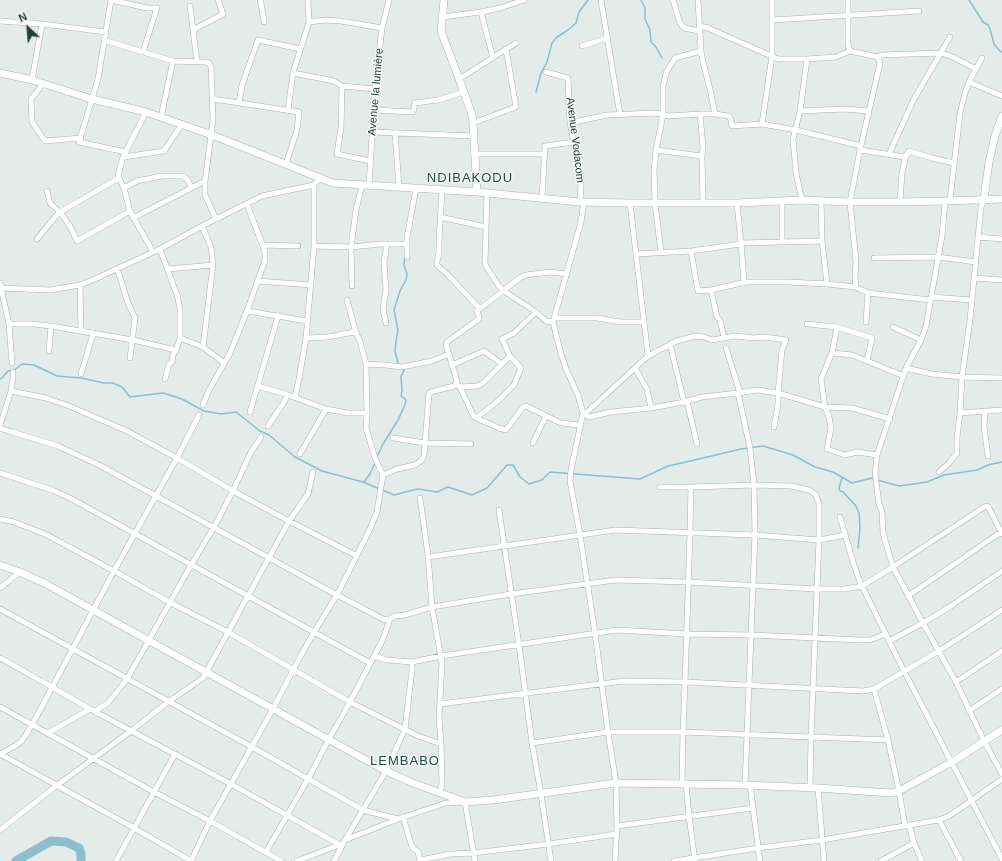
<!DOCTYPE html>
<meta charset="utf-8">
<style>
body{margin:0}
#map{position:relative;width:1002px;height:861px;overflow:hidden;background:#e3ece9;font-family:Helvetica,sans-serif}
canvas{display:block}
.north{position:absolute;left:8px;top:8px;width:40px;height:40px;-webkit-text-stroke:3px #f3f8f6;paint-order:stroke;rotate:334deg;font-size:11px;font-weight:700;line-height:16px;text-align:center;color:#233c38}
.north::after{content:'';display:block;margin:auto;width:14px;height:18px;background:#233c38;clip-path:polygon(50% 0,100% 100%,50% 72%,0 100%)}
</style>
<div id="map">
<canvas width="1002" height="861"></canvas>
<div class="north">N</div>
</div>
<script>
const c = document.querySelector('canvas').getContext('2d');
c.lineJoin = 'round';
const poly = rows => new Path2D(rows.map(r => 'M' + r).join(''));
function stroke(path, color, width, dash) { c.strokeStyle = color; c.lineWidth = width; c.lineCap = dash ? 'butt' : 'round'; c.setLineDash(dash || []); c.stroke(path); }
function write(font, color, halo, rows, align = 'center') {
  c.font = font + ' Helvetica,sans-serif'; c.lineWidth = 3; c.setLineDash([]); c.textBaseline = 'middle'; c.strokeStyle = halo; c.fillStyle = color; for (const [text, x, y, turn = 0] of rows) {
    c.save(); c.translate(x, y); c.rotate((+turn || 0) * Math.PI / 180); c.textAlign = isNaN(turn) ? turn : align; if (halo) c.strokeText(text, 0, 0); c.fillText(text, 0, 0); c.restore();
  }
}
stroke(poly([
 [641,0,645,8,645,19,650,30,651,42,656,47,662,58],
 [969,0,983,22,988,25,990,29,994,44,1000,51,1002,52],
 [536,92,541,73,547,62,552,43,557,37,568,30,576,23,579,12,588,0],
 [400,365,398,363,395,351,396,341,398,330,394,310,400,291,406,280,407,274,404,265,405,254],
 [0,379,2,378,8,371,14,370,22,364,34,365,57,376,81,378,104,383,113,383,122,387,130,397,163,393,182,399,204,411,221,414,236,412,260,431,269,435,295,457,322,471,363,482,394,495,418,489,437,492,448,487,472,495,487,488,507,465,513,465,520,477,529,484,542,480,550,472,640,479,668,466,686,462,741,449,763,446,793,455,815,467,833,472,852,483,872,478,874,479],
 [377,457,383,444,398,420,405,405,406,400,401,396,402,390,401,377,404,370,402,368],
 [842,478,839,488,840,491,843,492,856,506,859,513,860,529,858,548],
 [877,480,899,486,927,482,944,475,977,470,988,465,1002,462],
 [364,482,370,474,375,463]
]), '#8ebdce', 1.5);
stroke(poly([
 [16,861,51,841,66,842,79,848,81,854,81,861]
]), '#8ebdce', 9);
const street = poly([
 [111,0,98,79,79,142,126,152],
 [111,0,147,8,157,8,143,52],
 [260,0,261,3,264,22],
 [601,0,620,115],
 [673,0,680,23,684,28,699,31],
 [698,0,701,51,703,62,710,89,715,114],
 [848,0,848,44,850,51,878,57,880,63,860,150,850,202,856,261,855,277,856,287],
 [190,6,197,62],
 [481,12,493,58],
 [442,17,481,12,500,8,524,0],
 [772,20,919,11],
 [0,21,42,24,106,32],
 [309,22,326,20,341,21,382,28],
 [700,26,708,28,778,59,807,59,836,57,850,51],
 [193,30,223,14,218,0],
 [104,40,173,61,205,62,209,63,211,67,213,120,205,181,205,195,216,219],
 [582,46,607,38],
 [878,57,881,55,941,53,953,57,976,69],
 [546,72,568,78,570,123,578,163,581,184,580,202],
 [293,73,334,81,342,86,375,89],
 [459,79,516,43],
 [32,80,42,24],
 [969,82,1002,96],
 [43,84,31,99,32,122,45,141,81,138],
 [342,86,341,128,337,154,370,161],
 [213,99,299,112,297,130,286,164],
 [239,103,242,85,258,40,300,49],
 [288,110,293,73,309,22,308,0],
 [374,110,413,112,415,103,438,100,464,92],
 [800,111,845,109,868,111],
 [146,112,123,157,118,176,124,188,130,211,153,252],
 [700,114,703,147,702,156,703,203],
 [161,117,173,61],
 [473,123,516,107,506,49],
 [570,123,607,115,656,113,669,116,700,114,715,114,729,116,731,120,732,126,762,124,796,130,861,146],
 [762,124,772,56,772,0],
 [372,132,474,136],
 [395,133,399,187],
 [656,150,702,156],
 [860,150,905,157,909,151,932,158,954,163],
 [474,154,545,154],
 [889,154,914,99,950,37],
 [123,157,164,151,182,124],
 [369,185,375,89,382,28,389,0],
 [124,188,137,181,162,176,182,176,187,179,192,188],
 [442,190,439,241,439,254,437,261,437,265,449,276,480,309],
 [47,191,50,203,60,212,70,226,77,241,130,211],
 [487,193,485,263,486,266,498,285,504,291,536,312,546,321,553,322],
 [542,198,545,146,574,142],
 [802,200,796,173,793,139,800,111,807,59],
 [950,200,960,113,965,93,969,82,982,58],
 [821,201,822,241,827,284],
 [945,201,942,236,926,326,921,340,906,368,877,455,875,473,879,504,882,511,883,533,893,567,923,623,956,682,984,741,1002,774],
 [584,202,581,222,553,322,561,354,566,369,578,395,583,413,571,470,570,481,580,535,595,633,608,732,616,783,617,826,615,861],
 [782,202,782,242],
 [900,202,902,173,905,160,905,157],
 [630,203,648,356],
 [737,203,741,243,744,283],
 [440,217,486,227],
 [133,218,205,181],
 [202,226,211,247,213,265,203,347],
 [978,237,1002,239],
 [37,239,55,217,60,212,119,178],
 [741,243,822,241],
 [263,245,298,246],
 [314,246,351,247,381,244,407,244],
 [160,249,177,295,180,308,180,338,176,350,173,355,172,362,169,364,165,379],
 [691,251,698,291,711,290,746,282,788,282,827,284,856,287,868,293,931,300],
 [661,253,655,203,654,171,656,150,663,115,663,86,666,73,675,58,701,51],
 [636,254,691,251,741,244],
 [407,257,407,238,416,188],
 [874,258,938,257,976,262],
 [117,269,119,274,128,303,135,318,130,358],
 [168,269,213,265],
 [974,278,1002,280],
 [257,281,311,285],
 [0,283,9,324,12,363],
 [80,285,81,331],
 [352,286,351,247,356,210,362,185],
 [0,288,50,290,80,285,95,279,160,249,202,226,262,196,314,185,321,177],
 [711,290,717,317,720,320,724,337],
 [931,297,972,300],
 [347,300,356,333],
 [247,311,307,321],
 [554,318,597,318,620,322,644,322],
 [866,322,868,293],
 [386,323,383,309,386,290,384,263,387,244],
 [9,324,33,324,51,326,133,340,176,350],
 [807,324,837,327,872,338,867,361],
 [837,327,832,353,821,379,825,407,829,417,831,428,827,449,845,455,857,452,877,455],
 [893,327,921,340],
 [180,338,203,347,224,363],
 [670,344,684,402],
 [726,348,740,393],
 [49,351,51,326],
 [832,353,852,355,904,376],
 [366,364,385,365,402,367,432,361,449,354],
 [452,365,484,351,502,364],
 [635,368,647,389,651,408],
 [906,368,932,374,962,377,1002,378],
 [81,374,93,334],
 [456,384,460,387,473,415,476,418,499,428,506,430,523,407,526,406,561,423,580,425],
 [258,386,288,395,326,409,348,413,367,413],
 [460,387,477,386,483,383,510,356,502,339,514,333,536,312],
 [11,391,46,398,69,406,127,431,177,458,233,491,289,521,357,556],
 [738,393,750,448,754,485,755,535,745,785],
 [295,397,299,379,306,338,314,246,314,185],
 [687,401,697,444],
 [203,405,208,392,230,353,247,311,265,260,265,252,247,204],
 [985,411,984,427,988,456],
 [250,412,278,316],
 [583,413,587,412,648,356,677,341,695,336,704,337,712,340,735,336,754,338,765,337,786,340,782,350,778,393,778,404,774,427],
 [583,413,589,417,611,412,651,408,684,402,702,397,738,393,757,390,778,393,825,407,852,408,890,419],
 [960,413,1002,410],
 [476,418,498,401,514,385,521,368,510,356],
 [0,425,11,391,13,377,13,372],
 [268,426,284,402,288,395],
 [0,428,12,432,58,446,101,466,156,496,337,595,383,619,388,620,395,616,405,615,432,607,511,594,616,580,688,582,817,589,845,589,862,586,893,567,984,507,987,506,989,508,1002,534],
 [393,438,425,443,471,444],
 [533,443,546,416],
 [300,454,326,409],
 [939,472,949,463,957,453,957,437,960,413,962,377,970,320,981,207,984,199],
 [0,473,52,490,70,498,370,663],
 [383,475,397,469,415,465,422,460,424,456,429,393,431,392,454,386,456,384,457,381,446,345,447,342,479,319,479,317,477,311,521,277,526,275,550,272,567,274],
 [660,487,691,487,754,485,791,486,809,490,816,495,819,504,819,540,811,738,810,788],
 [420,498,428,555,432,607,442,663,439,718,441,744,442,783,440,793],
 [499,510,519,645,532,743,541,794,551,861],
 [840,517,853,562,860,582,904,671,1002,859],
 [0,519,14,522,47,535,114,571,171,603,228,632,350,702,418,736,441,744],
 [428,557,615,530,755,535,819,540,845,535],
 [0,588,20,572],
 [908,596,1001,532],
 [0,609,252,747,363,810,398,819],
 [889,641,923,623,948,608,1002,571],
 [374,656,387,660,412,662,441,656,617,630,687,634,751,635,860,640,870,640,886,634],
 [0,658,52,687,90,709,231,784,342,846],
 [956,682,1002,651],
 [874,689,888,740,899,791,905,826],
 [440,704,624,681,685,682,863,691,874,689,939,651,1002,610],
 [0,707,154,792,210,821,281,861],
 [95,711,108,703,127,679,191,565,214,527,233,491,251,452,261,437],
 [969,711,1002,689],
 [48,733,90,709],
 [532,743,608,732,683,732,888,740],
 [0,754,15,746,22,741,32,725,114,571,177,458,199,415],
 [0,754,134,828,191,861],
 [682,784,683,732,685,682,690,533,691,487],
 [686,784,689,816,695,861],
 [750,785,760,861],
 [818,788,824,861],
 [403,817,412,847,418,852,420,861],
 [939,820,961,861],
 [909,825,914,843,922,861],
 [617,826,753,808],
 [0,830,56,786,131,731,168,702,203,678,289,521,308,494,313,472],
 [345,840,398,819,446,803,465,802,475,861],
 [266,852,308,779,329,739,350,702,383,639,390,619],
 [420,860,451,854,473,853,549,844,616,834],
 [116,861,175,754],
 [191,861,210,821,273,709,293,670,314,632,337,595,369,531,377,512,383,475,375,458,366,428,367,413,366,364,360,341,356,333,354,332,328,337,306,338],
 [297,861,339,845],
 [334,861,345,840,386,771,405,729,412,670,412,662],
 [674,861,758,848,822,840,939,820,949,816,971,801,1002,779],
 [881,861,914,843]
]);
const secondary = poly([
 [444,0,441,31,464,92,472,115,473,123,477,192],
 [0,73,32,80,92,99,146,112,212,135,333,183,477,192,580,202,630,203,737,203,802,200,850,202,900,202,945,201,1002,199],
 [984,199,989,162,995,136,1002,116],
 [0,565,20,572,46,584,386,771,413,783,465,802,493,800,616,783,745,785,818,788,891,793,899,791,952,762,1002,730]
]);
stroke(street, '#a6b4b0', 6);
stroke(secondary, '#a2b7b2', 8);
stroke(street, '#fff', 5);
stroke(secondary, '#fff', 7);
write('11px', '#233c38', '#f3f8f6', [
 ["Avenue la lumière",376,92,-85],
 ["Avenue Vodacom",575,140,83]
]);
c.letterSpacing = '1px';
write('13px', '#204d47', '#f3f8f6', [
 ["NDIBAKODU",470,178],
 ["LEMBABO",405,761]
]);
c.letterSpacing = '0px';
</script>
